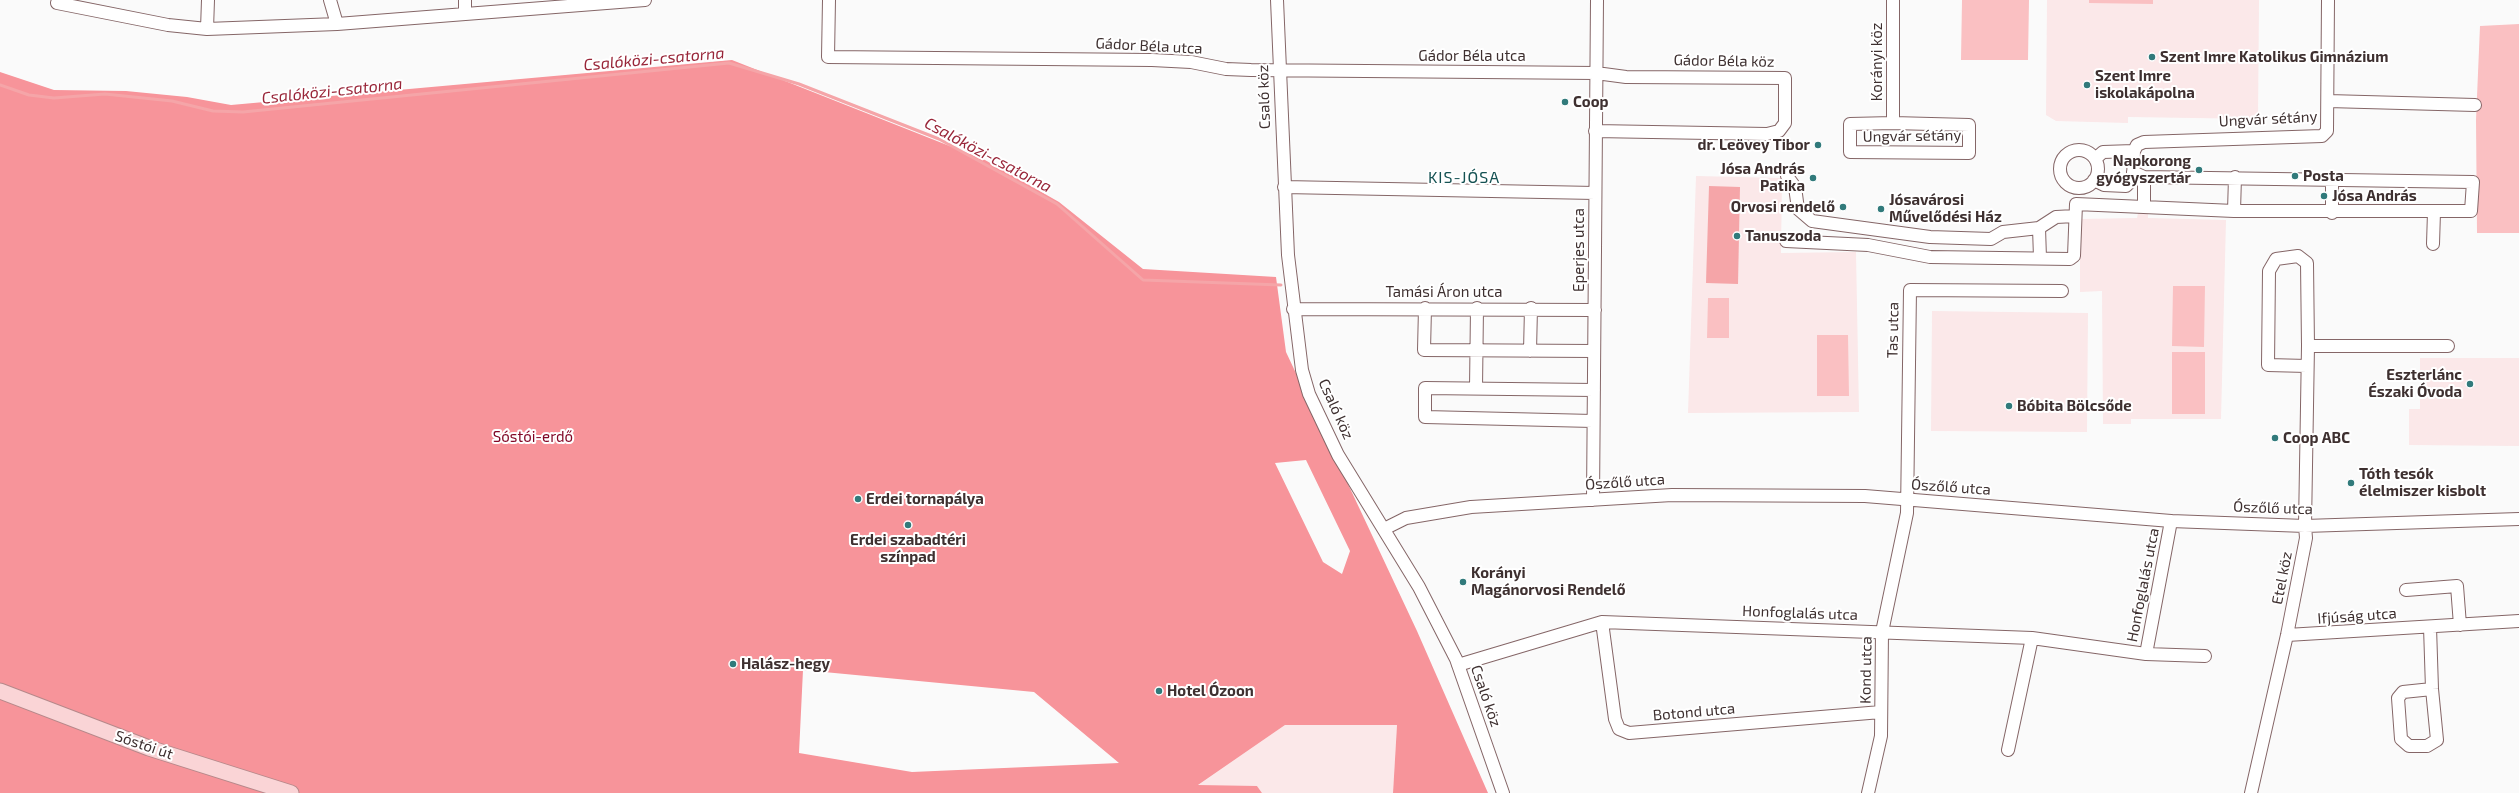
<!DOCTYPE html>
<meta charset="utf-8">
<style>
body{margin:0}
canvas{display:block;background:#fafafa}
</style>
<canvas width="2519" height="793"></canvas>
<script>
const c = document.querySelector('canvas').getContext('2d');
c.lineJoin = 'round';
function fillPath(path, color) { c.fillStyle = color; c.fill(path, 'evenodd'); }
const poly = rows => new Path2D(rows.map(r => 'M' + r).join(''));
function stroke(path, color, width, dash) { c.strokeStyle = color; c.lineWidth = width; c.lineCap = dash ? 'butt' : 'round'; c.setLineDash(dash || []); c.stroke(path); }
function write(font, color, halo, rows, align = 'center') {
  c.font = font + ' "Exo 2",sans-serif'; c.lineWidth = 4; c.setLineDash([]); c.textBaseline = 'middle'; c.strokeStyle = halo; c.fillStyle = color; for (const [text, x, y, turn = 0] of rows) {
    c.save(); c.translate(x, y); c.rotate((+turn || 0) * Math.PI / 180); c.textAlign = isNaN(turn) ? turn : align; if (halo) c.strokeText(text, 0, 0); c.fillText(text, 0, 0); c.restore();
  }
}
fillPath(poly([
 [2047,0,2259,0,2258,119,2128,117,2128,123,2056,121,2046,115],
 [1696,176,1782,178,1781,253,1856,252,1859,412,1688,413],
 [2138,213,2148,214,2148,218,2226,220,2221,419,2131,419,2131,424,2103,424,2102,291,2080,292,2080,219,2137,218],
 [1932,311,2088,313,2087,432,1931,431],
 [2420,358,2519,358,2519,446,2409,445,2409,409,2420,409],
 [1285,725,1397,725,1393,793,1262,793,1257,786,1197,786]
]), '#fbe8e9');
fillPath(poly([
 [1962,0,2029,0,2028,60,1961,60],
 [2089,0,2153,0,2153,4,2089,3],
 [2519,24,2519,233,2477,233,2476,120,2480,26],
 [2173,286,2205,286,2204,347,2172,346],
 [1708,298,1729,298,1729,338,1707,338],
 [1817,335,1848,335,1849,396,1817,396],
 [2172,352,2205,352,2205,414,2172,414]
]), '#fac0c2');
fillPath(poly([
 [732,60,985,160,1059,202,1143,269,1276,277,1286,352,1417,631,1488,793,1393,793,1397,725,1285,725,1198,785,1257,786,1262,793,0,793,0,72,54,90,126,91,187,97,231,105],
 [1306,460,1350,551,1342,574,1323,562,1275,463],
 [803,670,1034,692,1119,763,912,772,799,753]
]), '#f7949a');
fillPath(poly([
 [1709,186,1740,187,1738,284,1706,283]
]), '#f5a5a8');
stroke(poly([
 [0,85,29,95,54,98,105,94,172,101,213,111,243,112,729,63,799,84,939,139,1057,204,1143,280,1281,285]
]), '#f5a5a8', 3);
const minor = poly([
 [330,0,337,24],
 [829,0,828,57,1152,60,1191,62,1226,69,1251,70,1596,73,1626,77,1785,78,1785,123,1779,131,1767,134,1595,131],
 [1277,0,1288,255,1302,370,1309,394,1338,455,1419,587,1456,659,1503,793],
 [57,3,168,25,207,29,337,24,645,0],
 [465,13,465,0],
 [207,29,208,0],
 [2328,101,2475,105],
 [1893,123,1969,125,1969,153,1850,152,1850,124,1893,123],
 [1893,123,1893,0],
 '2060 169a19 19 0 1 1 38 0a19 19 0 1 1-38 0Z',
 [2095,159,2103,152,2134,151],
 [1787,176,1795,187,1798,209,1812,221,1930,237,1991,239,2003,232,2039,228,2056,217,2075,216],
 [2144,177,2144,207],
 [2094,180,2104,185,2126,186,2133,179,2134,151,2137,145,2144,142,2322,136,2327,131,2328,0],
 [2332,182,2332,213],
 [1284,187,1595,193],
 [2234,211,2235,177],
 [2039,228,2040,258],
 [1786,241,1868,245,1930,257,2070,259,2074,256,2076,204,2234,211,2471,211,2473,182,2144,177,2133,172],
 [2433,244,2434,212],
 [1425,308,1424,350,1594,351],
 [1293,309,1595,310],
 [2308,346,2448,346],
 [1530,351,1531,308],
 [1476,388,1477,308],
 [1593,421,1425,417,1425,388,1594,390],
 [1593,500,1597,0],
 [1384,529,1406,518,1471,507,1672,495,1865,496,2171,521,2305,526,2519,519],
 [2406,590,2457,586,2460,625],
 [1602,622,1615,719,1619,729,1629,733,1881,712],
 [2430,627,2432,689,2437,740,2427,746,2409,746,2401,739,2398,698,2403,692,2432,689],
 [2287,635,2519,621],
 [2146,654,2205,656],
 [1458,665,1602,622,2032,638,2146,654,2171,521],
 [2008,750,2032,638],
 [1868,793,1881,736,1882,632,1907,513,1910,290,2062,291],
 [2251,793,2287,635,2306,538,2305,526,2308,346,2307,263,2298,256,2276,259,2269,271,2268,365,2307,366]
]);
const major = poly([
 [0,691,149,748,291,793]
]);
stroke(minor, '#856667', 14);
stroke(major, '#b6888a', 17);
stroke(minor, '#fff', 12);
stroke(major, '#fad4d6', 15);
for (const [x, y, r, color] of [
 [2152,57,4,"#317a7b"],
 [2087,85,4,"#317a7b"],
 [1565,102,4,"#317a7b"],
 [1818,145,4,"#317a7b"],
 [2199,170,4,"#317a7b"],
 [2295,176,4,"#317a7b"],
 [1813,178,4,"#317a7b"],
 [2324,196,4,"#317a7b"],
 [1843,207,4,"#317a7b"],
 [1881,209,4,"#317a7b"],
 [1737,236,4,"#317a7b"],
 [2470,384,4,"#317a7b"],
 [2009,406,4,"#317a7b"],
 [2275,438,4,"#317a7b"],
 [2351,483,4,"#317a7b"],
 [858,499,4,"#317a7b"],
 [908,525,4,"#317a7b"],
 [1463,582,4,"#317a7b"],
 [733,664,4,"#317a7b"],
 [1159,691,4,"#317a7b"]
]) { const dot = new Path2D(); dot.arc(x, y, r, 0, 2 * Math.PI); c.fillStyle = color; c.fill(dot); stroke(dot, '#fff', 1.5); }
write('15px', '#3e3030', '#fff', [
 ["Gádor Béla utca",1149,46,3],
 ["Gádor Béla utca",1472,56],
 ["Gádor Béla köz",1724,61,1],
 ["Korányi köz",1877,62,-90],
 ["Csaló köz",1264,97,-92],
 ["Ungvár sétány",2268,119,-3],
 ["Ungvár sétány",1912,136,-1],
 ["Eperjes utca",1579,250,-90],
 ["Tamási Áron utca",1444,292],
 ["Tas utca",1893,330,-89],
 ["Csaló köz",1336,409,66],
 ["Ószőlő utca",1625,482,-4],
 ["Ószőlő utca",1951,487,4],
 ["Ószőlő utca",2273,508,2],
 ["Etel köz",2282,578,-79],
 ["Honfoglalás utca",2143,585,-79],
 ["Honfoglalás utca",1800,613,2],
 ["Ifjúság utca",2357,616,-4],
 ["Kond utca",1866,670,-89],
 ["Csaló köz",1486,696,71],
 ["Botond utca",1694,712,-5],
 ["Sóstói út",144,745,19]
]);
write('bold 15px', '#3e3030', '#fff', [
 ["Szent Imre Katolikus Gimnázium",2160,57],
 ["Szent Imre",2095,76],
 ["iskolakápolna",2095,93],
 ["Coop",1573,102],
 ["dr. Leövey Tibor",1810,145,"right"],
 ["Napkorong",2191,161,"right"],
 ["gyógyszertár",2191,178,"right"],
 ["Jósa András",1805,169,"right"],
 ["Patika",1805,186,"right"],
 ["Posta",2303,176],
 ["Jósa András",2332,196],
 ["Jósavárosi",1889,200],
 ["Művelődési Ház",1889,217],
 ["Orvosi rendelő",1835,207,"right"],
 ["Tanuszoda",1745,236],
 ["Eszterlánc",2462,375,"right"],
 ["Északi Óvoda",2462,392,"right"],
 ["Bóbita Bölcsőde",2017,406],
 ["Coop ABC",2283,438],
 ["Tóth tesók",2359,474],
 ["élelmiszer kisbolt",2359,491],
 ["Erdei tornapálya",866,499],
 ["Erdei szabadtéri",908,540,"center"],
 ["színpad",908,557,"center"],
 ["Korányi",1471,573],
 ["Magánorvosi Rendelő",1471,590],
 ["Halász-hegy",741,664],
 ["Hotel Ózoon",1167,691]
], 'left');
write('15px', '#810726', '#fff', [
 ["Sóstói-erdő",533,437]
]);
write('italic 16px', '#992639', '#fff', [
 ["Csalóközi-csatorna",654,59,-5],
 ["Csalóközi-csatorna",332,91,-6],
 ["Csalóközi-csatorna",988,155,28]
]);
c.letterSpacing = '1px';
write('16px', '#155253', '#fff', [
 ["KIS-JÓSA",1464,178]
]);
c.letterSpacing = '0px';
</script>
